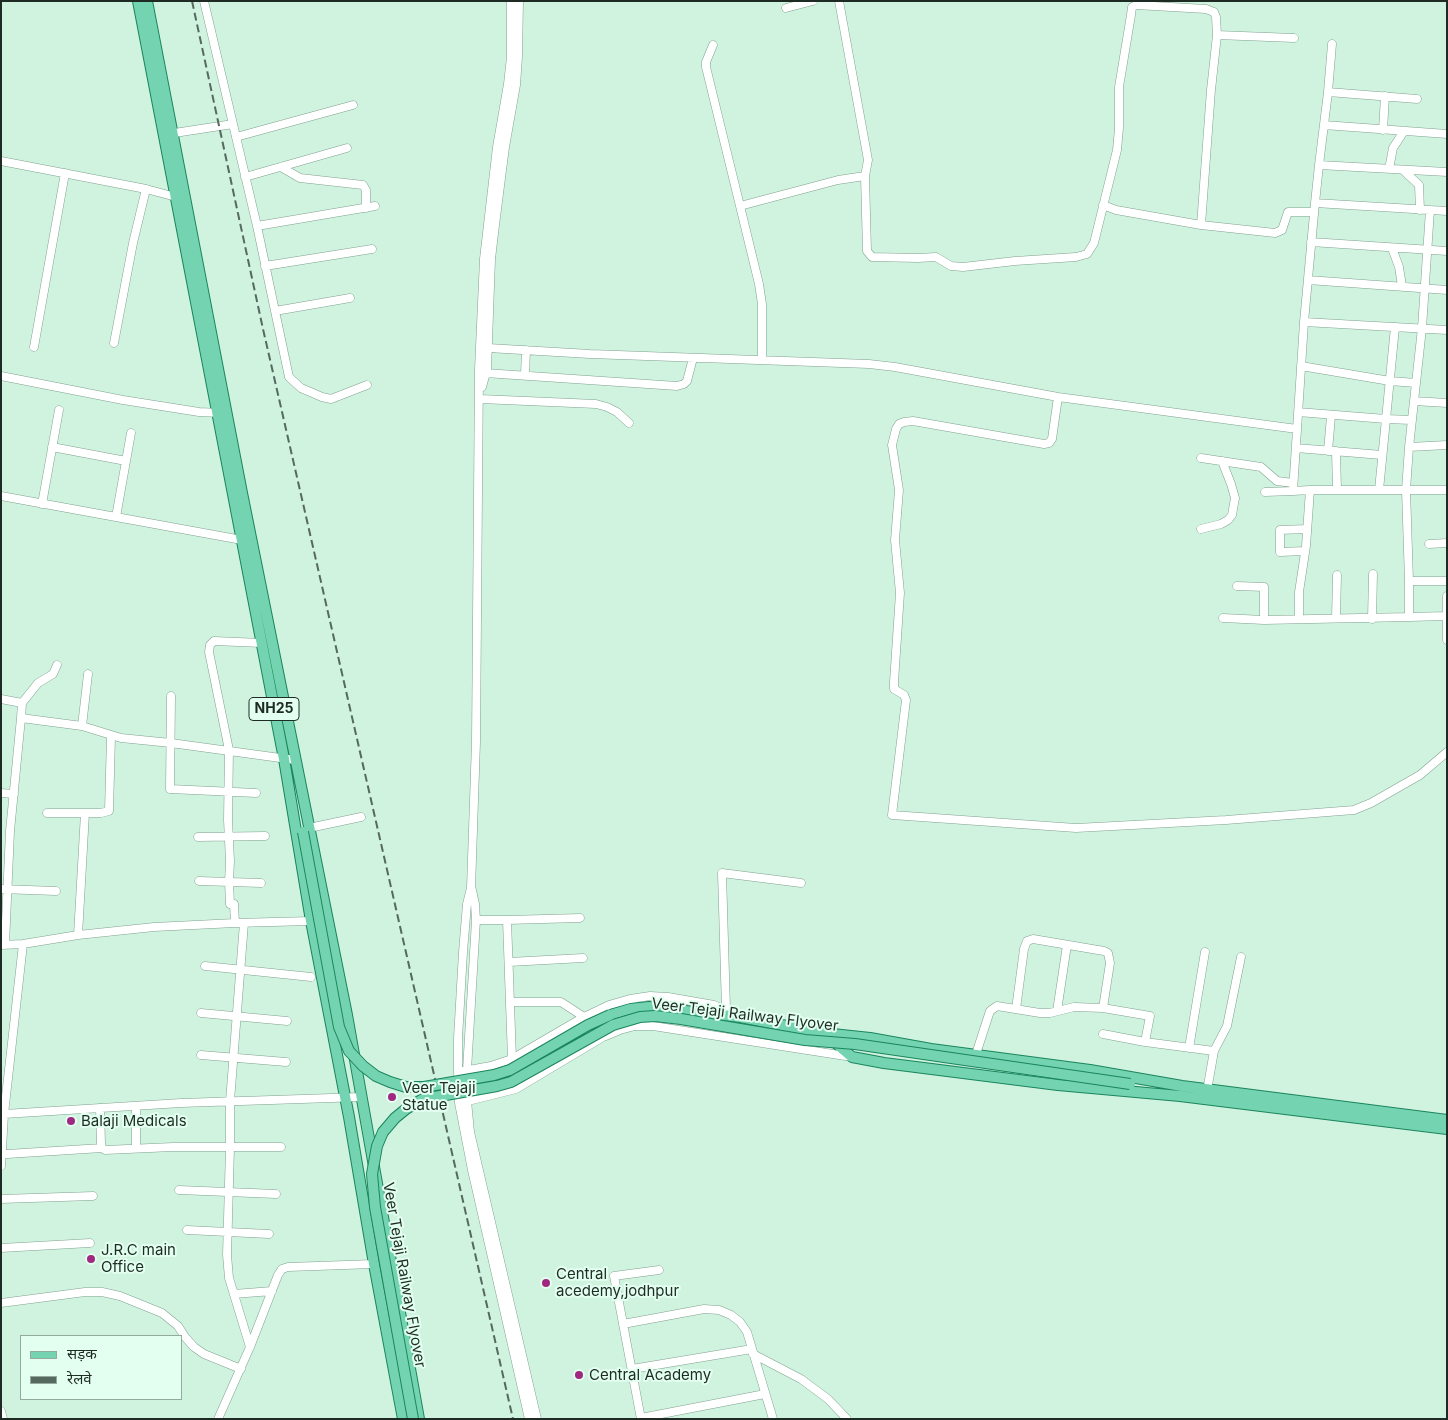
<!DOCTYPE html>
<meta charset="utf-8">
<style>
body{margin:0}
#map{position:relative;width:1448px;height:1420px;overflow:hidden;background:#d0f3e0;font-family:Inter,"Noto Sans Devanagari",sans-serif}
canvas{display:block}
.frame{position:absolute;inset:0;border:2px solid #1e2b24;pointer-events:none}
.legend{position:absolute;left:20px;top:1335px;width:162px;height:65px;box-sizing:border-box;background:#e2ffef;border:1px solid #94aa9e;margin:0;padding:6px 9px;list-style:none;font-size:15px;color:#1e2b24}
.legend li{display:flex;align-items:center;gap:10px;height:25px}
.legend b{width:25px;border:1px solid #94aa9e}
</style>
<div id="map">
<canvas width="1448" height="1420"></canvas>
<div class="frame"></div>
<ul class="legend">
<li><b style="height:6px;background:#74d3b0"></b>सड़क</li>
<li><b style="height:6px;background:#55695e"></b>रेलवे</li>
</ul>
</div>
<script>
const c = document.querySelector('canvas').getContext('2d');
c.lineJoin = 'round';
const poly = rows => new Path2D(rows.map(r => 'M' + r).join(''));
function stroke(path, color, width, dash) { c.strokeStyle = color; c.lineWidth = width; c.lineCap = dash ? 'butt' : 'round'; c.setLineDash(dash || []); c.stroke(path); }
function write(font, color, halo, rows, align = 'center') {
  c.font = font + ' Inter,sans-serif'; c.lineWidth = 4; c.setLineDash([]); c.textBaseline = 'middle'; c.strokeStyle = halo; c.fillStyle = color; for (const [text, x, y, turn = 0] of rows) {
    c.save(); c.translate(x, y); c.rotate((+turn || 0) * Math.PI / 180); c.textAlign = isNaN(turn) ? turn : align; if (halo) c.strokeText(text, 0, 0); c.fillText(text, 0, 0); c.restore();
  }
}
const minor = poly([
 [204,1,257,226,289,377,301,388,322,397,331,399,367,385],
 [511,1,511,57,508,84,497,147,484,259,479,369,476,742,471,888,467,904,463,952,458,1038,458,1071,459,1103,472,1170,529,1419],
 [839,1,868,160,865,176],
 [786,8,813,1],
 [1217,35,1294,38],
 [713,45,706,62,706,67,740,206],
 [1328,92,1417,99],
 [1324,125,1447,134],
 [1383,130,1385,96],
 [168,134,233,124],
 [236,137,353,105],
 [1,161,146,189,176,197],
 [1319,165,1328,92,1332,44],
 [281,167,300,178,363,185,366,190,366,208],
 [1389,169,1393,148,1404,131],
 [1403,170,1419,185,1420,210],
 [245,177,347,148],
 [1315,203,1319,165,1447,172],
 [1103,205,1116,210,1201,225,1275,233,1282,230,1288,212,1314,212],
 [1430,210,1447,211],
 [257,226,375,206],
 [1311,242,1447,251],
 [1392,248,1399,267,1402,286],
 [265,266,372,249],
 [1308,280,1447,290],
 [275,311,350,298],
 [1304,322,1447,330],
 [114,343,133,243,146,189],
 [34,347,65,173],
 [488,348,590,354,869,364,895,367,1058,397,1297,429],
 [762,360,762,304,759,284,740,206,838,180,865,176,867,251,872,257,918,258,936,257,951,266,963,267,1015,261,1076,257,1087,254,1094,243,1117,150,1119,128,1119,87,1131,15,1132,7,1136,5,1206,9,1214,12,1216,17,1217,35,1211,90,1201,225],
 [1301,366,1390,381,1416,383],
 [485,373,677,386,684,384,687,381,693,358],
 [525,375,526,350],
 [1,376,123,400,199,412,221,413],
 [482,387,487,369,491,259,495,225,505,147,516,85,518,57,519,1],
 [1058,397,1052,439,1049,443,1044,444,913,421,904,422,899,424,896,429,892,445,899,490,895,540,900,593,894,682,894,689,904,695,906,700,892,815,1076,828,1226,820,1354,810,1371,803,1420,775,1447,752],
 [480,399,596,404,607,407,617,412,629,423],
 [1414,401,1447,403],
 [1298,412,1386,419,1395,327],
 [52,447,126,461],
 [1409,447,1447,445],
 [1296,448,1382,455],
 [1328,451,1331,416],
 [1336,451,1337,490],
 [1201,458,1261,467,1277,481,1293,483],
 [1310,490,1293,491,1304,322,1315,203,1430,210,1422,328,1409,447,1406,490,1409,581],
 [1379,490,1386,419,1411,420],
 [1265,492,1293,491],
 [1,496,242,540],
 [42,504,59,410],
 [116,517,131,433],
 [1201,529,1221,524,1228,520,1232,515,1235,498,1231,484,1222,461],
 [1429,544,1447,543],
 [1305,551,1280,552,1280,530,1307,529],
 [1237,586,1264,587,1264,620],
 [1447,596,1447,640],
 [1409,617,1446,616],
 [1223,618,1264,620,1409,617,1409,581,1447,581],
 [1336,618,1337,575],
 [1299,619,1299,592,1306,546,1310,490,1447,490],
 [1372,619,1373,574],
 [171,696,170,789,256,793],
 [1,699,22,703,21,718,82,726,121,738,171,743,295,760],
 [22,703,38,683,53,674,57,665],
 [82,726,88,674],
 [1,793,14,794],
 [47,813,101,813,109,811,111,736],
 [309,828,361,817],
 [198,837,265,836],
 [199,881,261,883],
 [1,889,56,891],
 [472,890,475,904,476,920,467,1070,467,1101,470,1132,537,1419],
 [476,920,507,920,512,1059],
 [507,920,580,918],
 [235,923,234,904,230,904,229,882,230,861,228,820,229,750,209,652,210,645,214,641,262,643],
 [244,923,230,1101,230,1147,227,1255,229,1278,250,1347],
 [78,935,85,813],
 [5,944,10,831,21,718],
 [1,945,23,944,78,935,154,927,235,923,311,921],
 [509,962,583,958],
 [205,966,311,977],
 [511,1002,561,1002,584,1017],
 [726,1009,722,873,801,883],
 [1016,1009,1024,949,1027,941,1033,939,1104,951,1108,953,1110,963,1103,1008],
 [1057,1011,1067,945],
 [201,1013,287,1021],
 [1103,1034,1145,1042],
 [1189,1048,1205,952],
 [976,1054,990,1011,997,1006,1040,1013,1050,1013,1074,1007,1103,1008,1150,1016,1145,1042,1214,1051],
 [201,1055,286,1062],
 [463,1071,491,1066,512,1059,584,1017,609,1005,630,999,650,996,668,997,714,1005,736,1015],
 [1208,1085,1214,1051,1227,1026,1241,957],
 [464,1102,516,1089,603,1037,620,1030,635,1026,653,1026,852,1057],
 [136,1106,136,1148],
 [100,1108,101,1144,102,1148,105,1150,173,1147,281,1147],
 [1,1114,4,1114,23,944],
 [7,1154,102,1148],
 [1,1166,4,1114,181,1103,362,1097],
 [179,1190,276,1194],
 [1,1199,93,1196],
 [187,1230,269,1234],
 [1,1248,90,1243],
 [234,1294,272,1291],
 [1,1303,85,1292,102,1292,120,1296,162,1313,178,1326,185,1337,194,1347,204,1354,241,1369],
 [623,1324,704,1309,719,1310,731,1315,740,1322,747,1332,773,1419],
 [753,1354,801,1379,828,1399,847,1419],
 [632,1369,752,1349],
 [1,1411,3,1419],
 [641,1418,765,1394],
 [218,1419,250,1347,278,1275,282,1269,288,1267,374,1264],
 [641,1419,614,1276,659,1270]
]);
const major = poly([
 [138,1,284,759,311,921,349,1117,374,1264,403,1419],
 [147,1,242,493,347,1015,419,1419],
 [610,1015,630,1009,649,1007,740,1017,823,1033,870,1038,931,1049,1090,1070,1182,1086,1447,1120],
 [831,1039,852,1057,884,1063,1058,1085,1180,1096,1447,1129]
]);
stroke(minor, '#80a18f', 9);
stroke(major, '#1a855d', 12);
stroke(minor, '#fff', 8);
stroke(major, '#74d3b0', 10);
stroke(poly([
 [192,1,263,329,513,1419]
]), '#55695e', 2, [8, 4]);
const majorBridge = poly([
 [303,832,339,1027,349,1051,363,1066,376,1076,390,1082,406,1087,424,1087,494,1075,510,1070,588,1025,610,1015],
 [413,1419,375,1207,372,1174,377,1146,383,1132,395,1118,406,1109,423,1099,497,1086,511,1082,613,1025,640,1017,655,1016,681,1019,805,1040,855,1044,1130,1084]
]);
stroke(majorBridge, '#1a855d', 12, []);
stroke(majorBridge, '#74d3b0', 10);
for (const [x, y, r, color] of [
 [392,1097,5,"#a02880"],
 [71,1121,5,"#a02880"],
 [91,1259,5,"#a02880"],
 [546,1283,5,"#a02880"],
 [579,1375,5,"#a02880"]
]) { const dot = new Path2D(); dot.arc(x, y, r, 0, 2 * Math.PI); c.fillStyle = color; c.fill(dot); stroke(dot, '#e2ffef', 2); }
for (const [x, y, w] of [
 [274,709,50]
]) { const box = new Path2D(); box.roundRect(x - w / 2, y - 11.5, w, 23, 4); c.fillStyle = '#e2ffef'; c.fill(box); stroke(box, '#1e2b24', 1); }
write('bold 14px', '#1e2b24', null, [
 ["NH25",274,709]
]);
write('15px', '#1e2b24', '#e2ffef', [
 ["Veer Tejaji Railway Flyover",745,1015,7],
 ["Veer Tejaji Railway Flyover",404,1275,80]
]);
write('15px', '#1e2b24', '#e2ffef', [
 ["Veer Tejaji",402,1088],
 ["Statue",402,1105],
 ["Balaji Medicals",81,1121],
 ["J.R.C main",101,1250],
 ["Office",101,1267],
 ["Central",556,1274],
 ["acedemy,jodhpur",556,1291],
 ["Central Academy",589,1375]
], 'left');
</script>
